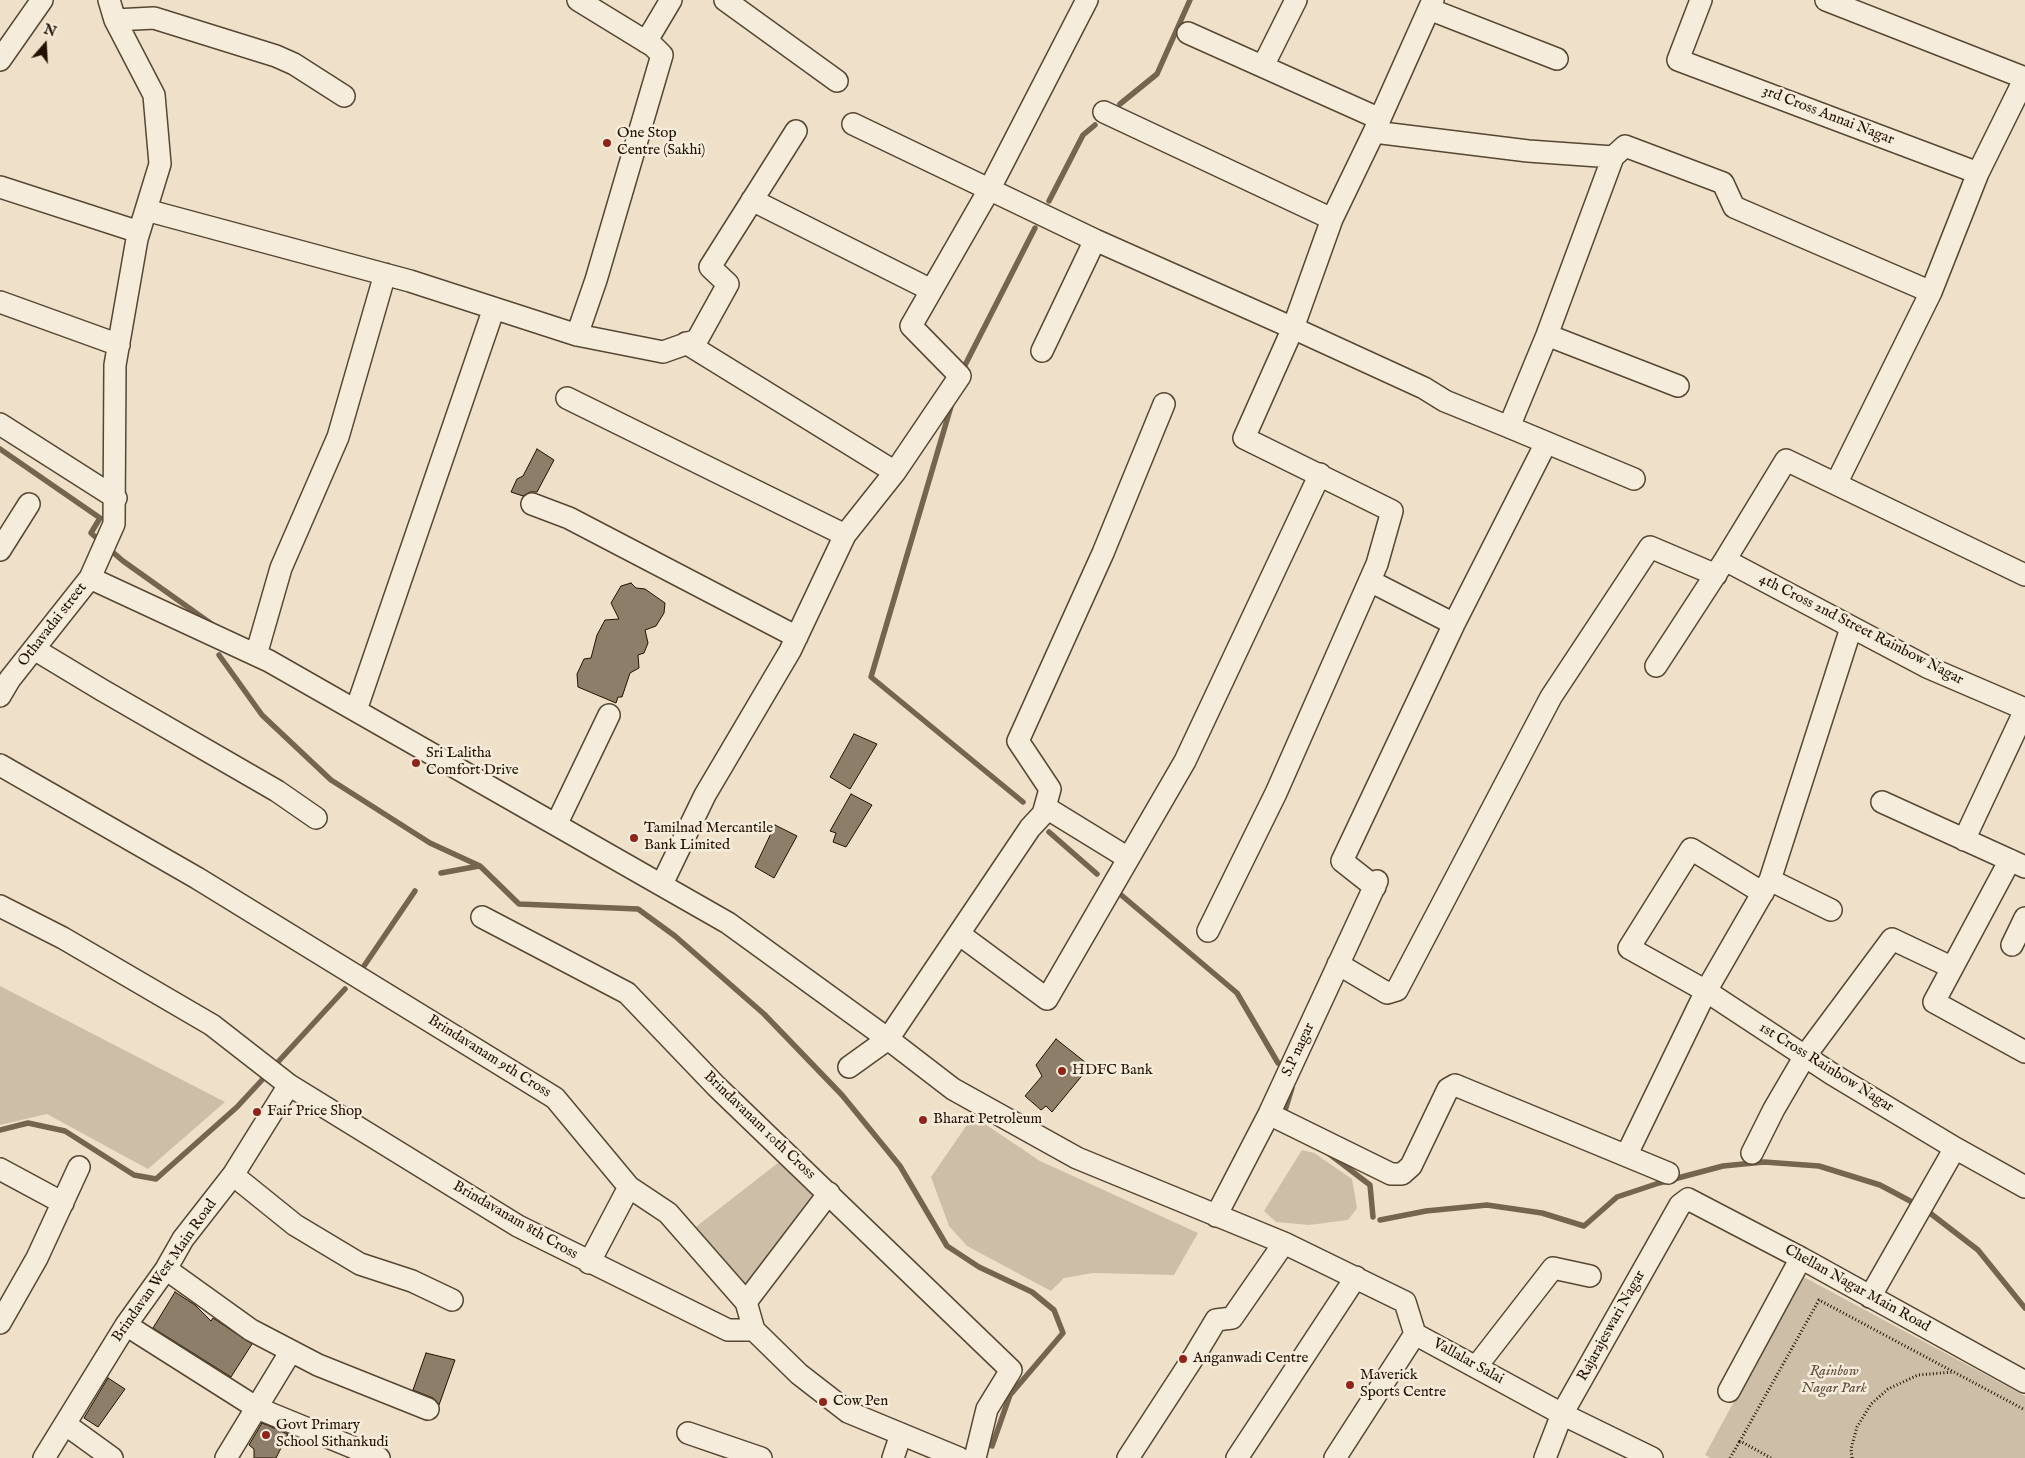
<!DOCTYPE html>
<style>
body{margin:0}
#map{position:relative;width:2025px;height:1458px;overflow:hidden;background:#efe1c9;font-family:"IM FELL English",serif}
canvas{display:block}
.north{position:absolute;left:20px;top:20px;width:50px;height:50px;-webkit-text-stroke:4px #f5ecdc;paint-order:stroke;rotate:19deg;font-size:14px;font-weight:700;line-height:20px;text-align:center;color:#231200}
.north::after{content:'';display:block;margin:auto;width:18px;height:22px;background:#231200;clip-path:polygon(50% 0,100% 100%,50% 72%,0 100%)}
</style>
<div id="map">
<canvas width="2025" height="1458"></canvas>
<div class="north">N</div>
</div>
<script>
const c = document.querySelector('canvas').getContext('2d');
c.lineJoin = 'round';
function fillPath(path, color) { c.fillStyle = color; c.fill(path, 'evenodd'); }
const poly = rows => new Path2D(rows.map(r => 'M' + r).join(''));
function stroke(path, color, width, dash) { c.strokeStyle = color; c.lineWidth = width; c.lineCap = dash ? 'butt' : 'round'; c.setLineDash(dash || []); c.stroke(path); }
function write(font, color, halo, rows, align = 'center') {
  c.font = font + ' "IM FELL English",serif'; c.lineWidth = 5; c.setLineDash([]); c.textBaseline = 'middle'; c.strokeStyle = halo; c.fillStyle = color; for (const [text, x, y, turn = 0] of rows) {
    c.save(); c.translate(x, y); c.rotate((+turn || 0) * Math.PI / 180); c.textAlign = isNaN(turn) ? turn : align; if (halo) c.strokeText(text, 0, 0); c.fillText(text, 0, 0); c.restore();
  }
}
fillPath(poly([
 [0,986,225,1102,148,1169,47,1114,0,1125],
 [973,1116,1040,1161,1198,1233,1174,1275,1093,1273,1064,1278,1051,1291,967,1246,949,1226,931,1177],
 [1302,1150,1314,1153,1352,1179,1357,1208,1348,1220,1309,1225,1276,1222,1264,1211],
 [783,1159,817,1195,746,1287,692,1230],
 [1802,1276,2025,1396,2025,1458,1711,1458,1705,1455]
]), '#ccbea7');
stroke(poly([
 [1120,104,1157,74,1190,0],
 [1049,201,1083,135,1095,125],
 [962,371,1035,228],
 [952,403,871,677,1023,802],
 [0,449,100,518,91,533,101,542],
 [108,548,123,561,213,625],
 [219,655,262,715,331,780,430,843,480,866,519,904,638,909,675,936,764,1014,842,1095,900,1166,947,1246,979,1267,1032,1292,1054,1310,1063,1333,1010,1395,992,1446],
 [1049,832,1097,874],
 [441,873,479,866],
 [1120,894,1237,993,1278,1063],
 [364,966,415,891],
 [277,1063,345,989],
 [1283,1117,1292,1088],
 [0,1130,28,1123,65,1131,134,1175,156,1179,237,1107,262,1080],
 [1328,1153,1370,1185,1373,1217],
 [1926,1210,1978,1250,2025,1308],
 [1380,1220,1426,1211,1487,1205,1542,1213,1584,1226,1617,1197,1659,1183,1723,1166,1764,1162,1819,1166,1880,1185,1912,1202]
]), '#746450', 5.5);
const building = poly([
 [537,449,554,460,537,492,530,492,523,496,511,492,517,479,523,476,537,449],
 [631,583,636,588,645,589,665,603,664,613,656,626,645,630,648,643,644,653,638,655,639,668,630,673,622,697,618,697,616,703,578,687,577,674,584,659,591,658,597,635,605,620,619,619,611,603,621,586,631,583],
 [854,734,877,744,850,789,830,777,854,734],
 [851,794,872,805,846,847,833,842,836,833,830,831,851,794],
 [775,825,797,836,774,878,755,867,775,825],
 [1056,1039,1090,1066,1052,1112,1046,1106,1041,1110,1025,1096,1042,1076,1036,1065,1056,1039],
 [175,1292,195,1305,211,1321,213,1318,252,1344,231,1377,153,1328,175,1292],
 [426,1353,455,1360,439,1405,433,1398,413,1390,426,1353],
 [108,1378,125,1389,98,1427,84,1418,108,1378],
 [262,1423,288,1434,276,1458,254,1458,254,1449,249,1445,262,1423]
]);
fillPath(building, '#8d7e69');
stroke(building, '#231200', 1);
const minor = poly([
 [725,0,837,81],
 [1701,0,1678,60,1978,173],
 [1826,0,2025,78],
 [1429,9,1557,59],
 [115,20,154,18,276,56,294,64,344,96],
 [1188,33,1380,119],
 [646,42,671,0],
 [0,60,42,0],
 [1263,66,1296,0],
 [1104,112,1332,219],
 [853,124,1095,240,1293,328,1332,219,1374,132,1528,151,1613,157,1625,146,1723,183,1734,207,1931,292],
 [1374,132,1433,0],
 [0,187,139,232],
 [752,200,931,290],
 [146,210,410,281,577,335,663,352,697,340,728,284,710,267,796,131],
 [0,302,119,345],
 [577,335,596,280,662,55,653,46,578,0],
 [1547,335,1678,386],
 [686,343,895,472],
 [1042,351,1095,240],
 [567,398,845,535],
 [0,424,116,498],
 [1509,427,1634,479],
 [1836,484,1931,292,1978,173,2025,78],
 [532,504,569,518,797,637],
 [0,550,29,504],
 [1725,560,1927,667,2025,709],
 [90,578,269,661,728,923,888,1039,953,1089,1077,1158,1284,1243,1405,1302,1415,1334],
 [1370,581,1454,624,1342,861,1375,887],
 [1454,624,1546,443],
 [34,649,102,690,277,791,316,818],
 [256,655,281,568,338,437,385,274],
 [1656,666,1725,560,1786,460,2025,575],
 [0,696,10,679,90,578,114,524,115,365,137,239,160,164,154,95,115,20,109,0],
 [356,710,494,308],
 [0,765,197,878,555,1098,629,1187,668,1213,746,1302,754,1330],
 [1882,802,2025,867],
 [1045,807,1128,858],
 [557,823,609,715],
 [1964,840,2025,710],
 [2010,860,1934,1002,2025,1052],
 [1770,880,1831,910],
 [662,884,705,795,790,651,845,535,895,472,960,376,911,326,989,190,1087,0],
 [1763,893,1691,849,1629,948,1706,991,1832,1074,1955,1148,2025,1187],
 [0,906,63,938,212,1025,289,1085,518,1226,728,1330,754,1330],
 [482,917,627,993,716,1086,1011,1370,987,1409,975,1458],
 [1208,931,1276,793,1377,564,1392,511,1244,438,1293,328,1424,388,1445,401,1509,427,1547,335,1613,157],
 [959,934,1047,999,1185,761,1320,474],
 [2012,945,2025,918],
 [1338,964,1387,993,1397,990,1551,697,1650,547,1716,575],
 [849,1067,888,1039,1030,828,1043,814,1050,789,1018,741,1103,553,1164,404],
 [1269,1114,1391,1174,1402,1174,1411,1166,1448,1089,1455,1085,1668,1173],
 [1752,1153,1774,1109,1805,1056,1892,939,1951,967],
 [1627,1154,1706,991,1770,880,1851,628],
 [0,1169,63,1203],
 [233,1175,295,1225,360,1264,412,1281,452,1300],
 [1216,1216,1269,1114,1377,881],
 [589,1263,629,1187],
 [166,1269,251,1330,318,1365,428,1409],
 [1870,1297,1955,1148],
 [746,1302,829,1193],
 [0,1323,37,1258,79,1167],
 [126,1325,257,1408,379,1458],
 [754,1330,799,1374,848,1412,959,1458],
 [1415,1334,1562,1414,1652,1458],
 [1476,1367,1553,1268,1590,1276],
 [1729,1391,1801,1258],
 [65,1424,112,1458],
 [688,1433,761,1458],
 [44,1458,126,1325,166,1269,183,1239,233,1175,289,1085],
 [226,1458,291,1351],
 [893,1458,901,1434],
 [1128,1458,1195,1355,1216,1320,1232,1318,1284,1243],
 [1237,1458,1356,1277],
 [1335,1458,1415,1334],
 [1545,1458,1562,1414,1680,1205,1688,1199,1801,1258,2025,1382]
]);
stroke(minor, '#564632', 24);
stroke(poly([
 [1730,1458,1740,1441],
 [1771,1458,1740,1441,1819,1300,2025,1410],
 [1852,1458,1851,1449,1857,1427,1871,1404,1888,1389,1918,1375,1953,1372]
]), '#231200', 3, [1, 2.5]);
stroke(minor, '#f5ecdc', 21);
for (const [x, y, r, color] of [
 [607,143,5,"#8f2418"],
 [416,763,5,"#8f2418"],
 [634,838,5,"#8f2418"],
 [1062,1071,5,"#8f2418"],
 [257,1112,5,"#8f2418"],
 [923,1120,5,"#8f2418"],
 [1183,1359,5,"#8f2418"],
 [1350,1385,5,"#8f2418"],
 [823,1402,5,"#8f2418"],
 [266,1435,5,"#8f2418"]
]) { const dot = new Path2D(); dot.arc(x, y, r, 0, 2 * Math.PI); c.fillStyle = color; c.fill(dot); stroke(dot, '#f5ecdc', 2); }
write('15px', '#231200', '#f5ecdc', [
 ["3rd Cross Annai Nagar",1828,116,21],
 ["Othavadai street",53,625,-52],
 ["4th Cross 2nd Street Rainbow Nagar",1861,630,27],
 ["S.P nagar",1299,1050,-65],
 ["Brindavanam 9th Cross",489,1057,32],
 ["1st Cross Rainbow Nagar",1826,1068,32],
 ["Brindavanam 10th Cross",759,1126,44],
 ["Brindavanam 8th Cross",515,1221,30],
 ["Brindavan West Main Road",165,1271,-55],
 ["Chellan Nagar Main Road",1857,1289,29],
 ["Rajarajeswari Nagar",1612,1326,-61],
 ["Vallalar Salai",1468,1362,29]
]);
write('15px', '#231200', '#f5ecdc', [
 ["One Stop",617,134],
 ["Centre (Sakhi)",617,151],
 ["Sri Lalitha",426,754],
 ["Comfort Drive",426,771],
 ["Tamilnad Mercantile",644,829],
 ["Bank Limited",644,846],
 ["HDFC Bank",1072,1071],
 ["Fair Price Shop",267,1112],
 ["Bharat Petroleum",933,1120],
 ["Anganwadi Centre",1193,1359],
 ["Maverick",1360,1376],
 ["Sports Centre",1360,1393],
 ["Cow Pen",833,1402],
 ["Govt Primary",276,1426],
 ["School Sithankudi",276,1443]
], 'left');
write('italic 15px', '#5e4e3a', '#f5ecdc', [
 ["Rainbow",1834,1372],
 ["Nagar Park",1834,1389]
]);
</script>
